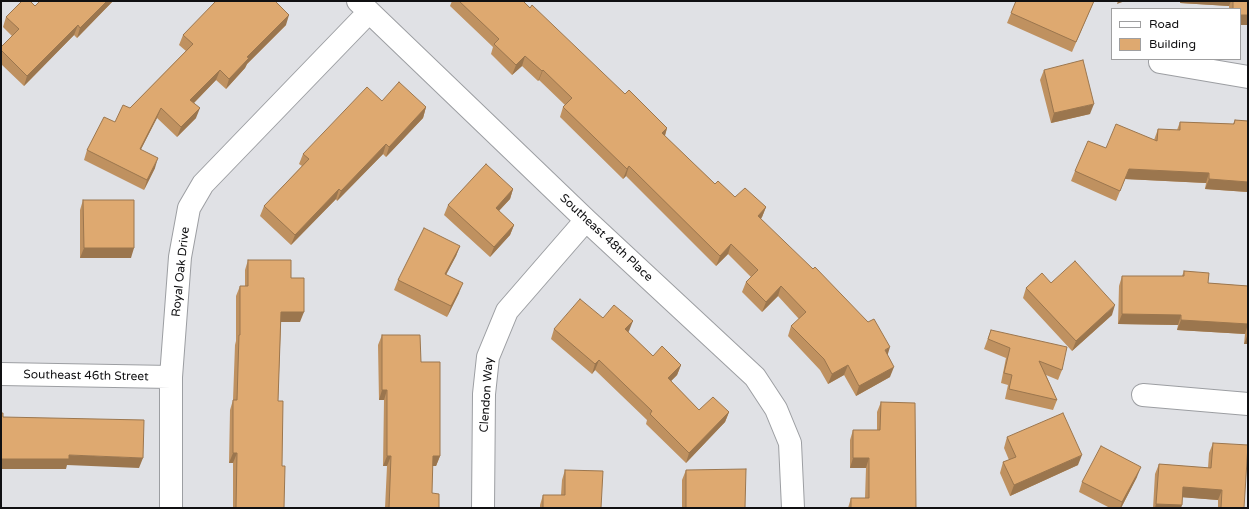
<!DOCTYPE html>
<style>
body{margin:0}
#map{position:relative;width:1249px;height:509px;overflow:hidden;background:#e0e1e5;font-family:"Varela Round",sans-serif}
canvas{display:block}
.frame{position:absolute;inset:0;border:2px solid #101012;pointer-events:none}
.legend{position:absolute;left:1111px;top:8px;width:130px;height:52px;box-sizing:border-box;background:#fff;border:1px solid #9f9fa0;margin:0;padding:5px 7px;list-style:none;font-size:12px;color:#101012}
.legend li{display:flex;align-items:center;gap:8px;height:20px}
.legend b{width:20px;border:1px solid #9f9fa0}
</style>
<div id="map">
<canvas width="1249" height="509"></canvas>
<div class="frame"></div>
<ul class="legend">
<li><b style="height:5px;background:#fff"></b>Road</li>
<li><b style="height:11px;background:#dea970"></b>Building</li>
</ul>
</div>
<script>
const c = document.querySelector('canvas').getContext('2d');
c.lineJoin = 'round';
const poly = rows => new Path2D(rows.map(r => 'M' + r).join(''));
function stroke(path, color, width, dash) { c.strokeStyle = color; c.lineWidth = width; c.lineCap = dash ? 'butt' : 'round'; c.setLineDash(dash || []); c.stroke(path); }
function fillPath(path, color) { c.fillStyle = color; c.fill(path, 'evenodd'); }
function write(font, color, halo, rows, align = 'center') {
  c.font = font + ' "Varela Round",sans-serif'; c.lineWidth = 3.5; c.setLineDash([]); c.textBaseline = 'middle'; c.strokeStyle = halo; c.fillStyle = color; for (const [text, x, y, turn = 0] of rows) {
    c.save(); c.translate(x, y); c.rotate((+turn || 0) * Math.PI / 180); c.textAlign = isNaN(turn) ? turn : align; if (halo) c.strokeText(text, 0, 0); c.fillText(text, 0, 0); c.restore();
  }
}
const minor = poly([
 [358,1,586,220,755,377,776,409,790,443,793,508],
 [1160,62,1248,77],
 [1,374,171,377],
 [1143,395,1248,404],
 [171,508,171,377,180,257,189,208,203,184,369,12],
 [483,508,484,394,488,357,507,311,586,220]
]);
stroke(minor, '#9c9ea2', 24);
stroke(minor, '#fff', 22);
fillPath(poly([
 [40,1,113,1,77,38,74,35,24,86,1,64,1,47,12,36,3,27,6,17,35,6],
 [452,1,523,1,625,94,667,128,665,136,715,184,735,197,766,207,762,217,761,219,887,355,890,377,856,396,844,375,828,384,820,370,788,336,791,326,799,319,778,296,762,312,742,292,746,282,751,277,728,254,716,266,626,176,623,179,560,117,563,107,565,105,539,80,538,81,522,66,512,75,491,54,493,47,450,6],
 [1016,1,1094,1,1072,52,1007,23],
 [1180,1,1248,1,1248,25,1240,25,1240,9,1229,9,1229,6,1180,3],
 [286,25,247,64,245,68,226,89,216,80,194,103,196,118,177,137,157,118,141,149,155,168,144,190,84,160,87,150,115,122,130,108,186,51,179,45,183,35],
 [1044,70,1090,114,1051,123,1040,80],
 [382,101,426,107,423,118,386,157,383,154,337,201,336,199,291,245,260,216,264,206,302,166,299,164,303,154],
 [1235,120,1248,121,1248,192,1205,189,1206,183,1125,179,1116,201,1071,181,1075,171,1106,148,1154,140,1158,129,1177,130,1180,122,1233,124],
 [513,189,510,199,499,211,514,225,510,235,490,257,444,215,448,205],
 [83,200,131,258,80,258,80,210],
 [460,246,456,256,446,275,459,293,447,317,394,290,398,280],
 [248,260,291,278,300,322,281,322,278,401,282,466,284,508,233,508,233,463,229,463,230,410,233,400,235,345,236,341,236,296,240,286,245,286,245,270],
 [1184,271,1208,283,1248,286,1248,278,1248,344,1244,344,1245,334,1177,330,1178,325,1118,324,1119,286,1122,276,1182,276],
 [1051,283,1112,315,1072,351,1023,298,1026,288],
 [603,318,629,331,628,332,653,356,681,365,677,375,671,381,699,410,729,412,725,422,686,463,646,424,647,420,595,370,592,374,551,339,554,329],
 [991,330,1062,370,1058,380,1046,375,1057,400,1053,410,1005,399,1008,385,1001,383,1006,358,984,349],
 [382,335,421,362,440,456,436,466,432,466,432,493,439,508,385,508,387,466,383,466,384,400,379,400,378,345],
 [881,402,916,508,848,508,851,498,865,498,866,468,850,468,850,440,853,430,877,430,877,412],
 [1007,437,1078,465,1010,496,1000,473,1003,462,1009,460,1004,448],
 [1213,443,1244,508,1218,508,1218,500,1182,497,1181,508,1153,508,1155,474,1159,464,1208,468,1209,453],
 [565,470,601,508,540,508,540,505,543,495,561,495,562,480],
 [686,470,745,508,682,508,682,480],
 [1137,477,1121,508,1110,508,1079,492,1082,482]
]), '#bf9160');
fillPath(poly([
 [107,1,113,1,77,38,80,28],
 [1118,1,1125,1,1117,4],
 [1181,1,1231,1,1229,6,1180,3],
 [289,15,286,25,247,64,245,68,226,89,229,79,247,57],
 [1240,15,1248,15,1248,25,1240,25],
 [78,25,74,35,24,86,27,76],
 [525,56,522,66,512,75,516,65],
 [220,70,216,80,187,110,190,100],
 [543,70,539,80,538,81,542,71],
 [1094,104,1090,114,1051,123,1054,113],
 [426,107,423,118,386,157,389,147],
 [161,108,157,118,136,159,140,149],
 [200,108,196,118,177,137,181,127],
 [667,128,664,138,662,133],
 [386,144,383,154,337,201,341,191],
 [158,158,155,168,144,190,147,180],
 [629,166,626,176,623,179,627,169],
 [1129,169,1209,173,1206,183,1125,179,1116,201],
 [1209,179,1248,182,1248,192,1205,189],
 [339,189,336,199,291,245,295,235],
 [513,189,510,199,492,218,496,208],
 [766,207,762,217,754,226,758,216],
 [514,225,510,235,490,257,494,247],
 [731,244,728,254,716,266,720,256],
 [460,246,456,256,441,284,445,274],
 [84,248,134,248,131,258,80,258],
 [463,283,459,293,447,317,451,306],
 [781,286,778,296,762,312,766,302],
 [1115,305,1112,315,1072,351,1076,341],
 [281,312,304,312,300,322,277,322],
 [1122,314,1181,315,1178,325,1118,324],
 [1181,320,1248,324,1245,334,1177,330],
 [633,321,629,331,622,340,625,329],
 [1248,334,1248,344,1244,344],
 [890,347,887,357,885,350],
 [599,360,595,370,592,374,595,364],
 [681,365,677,375,664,388,668,378],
 [848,365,844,375,828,384,832,374],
 [894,367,890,377,856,396,859,386],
 [382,390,387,390,384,400,379,400],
 [729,412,725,422,686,463,689,453],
 [233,453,237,453,233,463,229,463],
 [69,455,143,458,139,468,67,465,66,469,1,469,1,462,2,459],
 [1082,455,1078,465,1010,496,1014,485],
 [387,456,391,456,387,466,383,466],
 [433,456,440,456,436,466,429,466],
 [853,458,869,458,866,468,850,468],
 [1141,467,1137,477,1121,508,1120,508,1122,502],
 [1183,487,1222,490,1218,500,1179,497],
 [1156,504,1182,505,1181,508,1155,508]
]), '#9b764e');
const building = poly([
 [22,1,30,1,35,6,40,1,107,1,80,28,78,25,27,76,1,50,1,47,19,29,6,17,22,1],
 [216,1,275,1,289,15,247,57,249,58,229,79,220,70,190,100,200,108,181,127,161,108,140,149,158,158,147,180,87,150,104,117,115,122,123,105,130,108,193,44,183,35,216,1],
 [459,1,523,1,530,8,532,5,625,94,629,90,667,128,662,133,715,184,718,181,735,197,745,188,766,207,758,216,813,269,815,267,868,322,874,319,890,347,885,350,894,367,859,386,848,365,832,374,824,359,791,326,806,312,781,286,766,302,746,282,758,270,731,244,720,256,629,166,627,169,563,107,572,98,543,70,542,71,525,56,516,65,494,44,499,39,459,1],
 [1016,1,1094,1,1076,42,1011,13,1016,1],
 [1233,1,1248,1,1248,15,1240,15,1240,9,1233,9,1233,1],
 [1083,60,1094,104,1054,113,1044,70,1083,60],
 [399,82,426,107,389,147,386,144,341,191,339,189,295,235,264,206,309,159,303,154,367,87,382,101,399,82],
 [1235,120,1248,121,1248,182,1209,179,1209,173,1129,169,1120,191,1075,171,1088,141,1106,148,1116,124,1157,141,1158,129,1180,130,1180,122,1234,124,1235,120],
 [486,164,513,189,496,208,514,225,494,247,448,205,486,164],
 [83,200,134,200,134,248,84,248,83,200],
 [424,228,460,246,445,274,463,283,451,306,398,280,424,228],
 [248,260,291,260,291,278,304,278,304,312,281,312,278,401,283,401,282,466,285,466,284,508,236,508,237,453,233,453,233,400,237,400,239,335,240,335,240,286,248,286,248,260],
 [1075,261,1115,305,1076,341,1026,288,1042,273,1051,283,1075,261],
 [1184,271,1209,273,1208,283,1248,286,1248,324,1181,320,1181,315,1122,314,1122,276,1184,276,1184,271],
 [580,299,603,318,614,305,633,321,625,329,653,356,662,346,681,365,668,378,699,410,713,397,729,412,689,453,650,414,652,411,599,360,595,364,554,329,580,299],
 [991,330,1067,347,1062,370,1039,361,1057,400,1009,389,1012,375,1004,373,1010,348,988,339,991,330],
 [382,335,420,335,421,362,440,362,440,456,433,456,432,493,439,494,439,508,389,508,391,456,387,456,387,390,382,390,382,335],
 [881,402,915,403,916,508,851,508,851,498,869,498,869,458,853,458,853,430,880,430,881,402],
 [1,413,3,413,3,417,144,420,143,458,69,455,69,459,2,459,2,464,1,464,1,413],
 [1063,413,1082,455,1014,485,1003,462,1016,457,1007,437,1063,413],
 [1213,443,1248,445,1244,508,1221,508,1222,490,1183,487,1182,505,1156,504,1159,464,1211,468,1213,443],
 [1101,446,1141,467,1122,502,1082,482,1101,446],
 [746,469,745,508,686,508,686,470,746,469],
 [565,470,603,471,601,508,543,508,543,495,565,495,565,470]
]);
fillPath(building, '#dea970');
stroke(building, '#9b764e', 1);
write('12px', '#101012', '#fff', [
 ["Southeast 48th Place",606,238,43],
 ["Royal Oak Drive",181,272,-84],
 ["Southeast 46th Street",86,376,1],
 ["Clendon Way",487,395,-86]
]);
</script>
